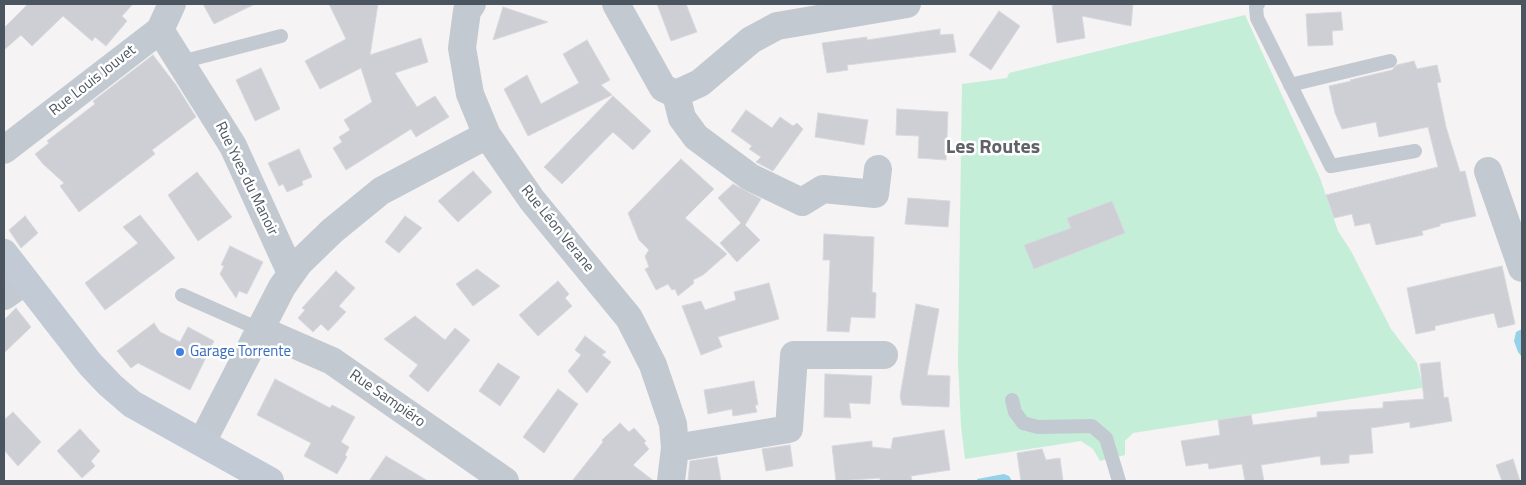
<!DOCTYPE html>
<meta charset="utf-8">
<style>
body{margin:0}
#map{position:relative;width:1526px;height:485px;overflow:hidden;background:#f5f3f3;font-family:"Titillium Web",sans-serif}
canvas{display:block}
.frame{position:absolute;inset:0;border:5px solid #4b5560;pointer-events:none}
</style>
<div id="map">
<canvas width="1526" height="485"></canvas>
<div class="frame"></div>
</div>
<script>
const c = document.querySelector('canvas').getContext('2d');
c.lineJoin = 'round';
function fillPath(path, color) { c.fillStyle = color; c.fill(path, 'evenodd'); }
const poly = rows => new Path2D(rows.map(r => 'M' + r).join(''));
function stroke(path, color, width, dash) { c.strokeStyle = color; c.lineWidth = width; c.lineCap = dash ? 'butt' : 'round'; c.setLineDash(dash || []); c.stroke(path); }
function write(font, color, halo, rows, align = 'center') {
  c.font = font + ' "Titillium Web",sans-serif'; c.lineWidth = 5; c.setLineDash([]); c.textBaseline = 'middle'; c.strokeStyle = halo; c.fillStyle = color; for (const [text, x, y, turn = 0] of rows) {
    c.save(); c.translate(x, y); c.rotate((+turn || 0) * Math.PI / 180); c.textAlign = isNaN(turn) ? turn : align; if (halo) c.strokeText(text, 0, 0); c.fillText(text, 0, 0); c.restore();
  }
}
fillPath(poly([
 [1245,15,1320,178,1338,231,1351,251,1391,329,1417,363,1422,383,1426,382,1428,387,1133,433,1125,441,1125,455,1100,461,1093,449,1081,441,965,459,961,426,958,362,962,84,1007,78,1009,73]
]), '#c5eed8');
fillPath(poly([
 [1522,329,1522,357,1518,352,1514,341,1516,332],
 [1004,474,1009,476,1012,481,978,481,977,479]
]), '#95d2e9');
const building = poly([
 [28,4,133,4,122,16,127,21,106,46,95,37,92,41,63,16,32,46,21,35,4,50,4,28,28,4],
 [203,4,255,4,214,24,203,4],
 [329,4,378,4,370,55,421,38,428,62,395,73,417,107,435,96,449,117,416,137,411,129,346,170,333,148,342,142,339,137,350,130,344,120,372,102,361,68,320,89,305,61,346,39,329,4],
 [657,4,686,4,697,32,671,41,657,4],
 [1052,4,1133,4,1131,26,1082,16,1085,38,1057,43,1052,4],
 [503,7,548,22,493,40,503,7],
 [999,11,1020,26,991,70,969,55,999,11],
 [1341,12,1343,30,1332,31,1333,45,1308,46,1306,14,1341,12],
 [940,29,940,35,953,34,956,52,847,65,848,70,827,73,822,43,867,37,867,40,940,29],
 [587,40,610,80,601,85,612,95,528,136,504,89,527,75,541,104,579,83,563,54,587,40],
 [153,55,176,85,196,117,152,150,155,154,79,212,60,186,64,183,43,164,35,154,49,143,47,141,95,104,93,101,153,55],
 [1414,61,1417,69,1437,65,1441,82,1437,83,1446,127,1460,172,1465,171,1476,216,1440,224,1440,226,1422,231,1423,235,1376,245,1370,223,1355,226,1352,214,1334,218,1326,195,1438,167,1428,127,1379,137,1376,122,1342,129,1335,113,1329,86,1351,81,1350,80,1392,70,1397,65,1414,61],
 [261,68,280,109,255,121,236,80,261,68],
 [613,96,651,131,633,150,613,132,562,184,544,167,613,96],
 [897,109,948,112,946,160,918,158,919,136,896,135,897,109],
 [746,110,772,128,780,117,793,126,797,123,803,129,773,171,756,162,761,157,749,149,752,146,731,131,746,110],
 [818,113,868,120,864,145,815,137,818,113],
 [299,149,312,177,302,181,303,185,287,192,283,184,279,186,268,163,299,149],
 [681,159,714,189,685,218,727,254,703,275,693,280,694,283,678,296,675,289,672,290,668,284,656,290,645,269,649,267,645,256,649,250,639,240,628,213,681,159],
 [473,171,492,192,458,222,438,201,473,171],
 [197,172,232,217,198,241,168,195,197,172],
 [733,184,761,199,745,225,760,240,737,262,720,243,741,223,718,198,733,184],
 [908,198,950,201,948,227,905,224,908,198],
 [1112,201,1125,233,1034,269,1024,245,1071,228,1067,218,1112,201],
 [140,215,175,258,105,310,85,283,138,243,123,227,140,215],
 [25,216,38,233,21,248,9,230,25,216],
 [405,216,422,228,399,253,385,242,405,216],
 [824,234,874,237,872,292,876,293,875,318,851,317,849,332,827,331,830,260,823,260,824,234],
 [230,246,263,262,247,294,239,291,236,298,220,274,224,266,221,265,230,246],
 [1502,266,1515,324,1498,328,1494,313,1435,326,1435,330,1416,334,1407,288,1502,266],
 [477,269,500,286,473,306,456,284,477,269],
 [336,271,355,288,339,306,346,312,328,331,321,324,313,332,298,318,305,310,302,308,336,271],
 [558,281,569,294,565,298,572,306,538,336,519,315,558,281],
 [769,283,779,319,718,337,722,347,701,355,682,306,701,301,705,310,736,300,734,292,769,283],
 [916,304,939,309,927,375,950,376,949,407,902,405,900,396,916,304],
 [16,308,31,327,4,353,4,320,16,308],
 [415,316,445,340,455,328,470,340,428,392,409,376,418,365,384,339,415,316],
 [154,323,160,332,180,342,188,327,214,341,190,390,138,363,131,368,117,351,154,323],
 [585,336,606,352,602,355,611,362,587,393,568,371,581,355,575,350,585,336],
 [1440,362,1444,398,1448,397,1452,421,1410,428,1410,422,1371,428,1373,453,1349,455,1349,463,1321,465,1320,456,1261,465,1264,481,1245,481,1242,464,1209,469,1208,463,1186,466,1181,441,1220,435,1218,420,1251,415,1253,425,1317,417,1317,412,1383,408,1383,402,1424,399,1420,364,1440,362],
 [498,363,520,377,500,406,479,391,498,363],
 [825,374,872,376,870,404,849,403,851,418,824,417,825,374],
 [275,379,330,408,332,405,355,417,341,442,349,447,345,455,347,457,337,474,304,456,311,443,257,415,275,379],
 [754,381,758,405,755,405,757,412,733,416,732,409,708,414,704,390,754,381],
 [558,389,578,404,544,453,523,437,558,389],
 [13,412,41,442,18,466,4,450,4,420,13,412],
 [620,423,629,432,634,428,646,441,644,443,649,449,633,465,654,481,572,481,603,442,602,440,620,423],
 [80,429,100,451,91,461,95,466,82,478,57,451,80,429],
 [944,430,950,470,911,476,912,481,880,481,880,478,836,481,832,446,872,441,872,447,891,449,893,438,944,430],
 [790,445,793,466,766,471,762,449,790,445],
 [1042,449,1046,460,1060,458,1063,481,1021,481,1017,453,1042,449],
 [386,456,428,481,369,481,386,456],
 [717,457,721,481,688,481,690,461,717,457],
 [1513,459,1520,481,1502,481,1496,465,1513,459]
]);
fillPath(building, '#cdcfd5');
stroke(building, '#d7d9de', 1);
stroke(poly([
 [1258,4,1256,7,1257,18,1331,166,1415,151],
 [181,62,281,36],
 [1290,85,1390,61],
 [182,295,261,330],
 [1012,400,1015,412,1023,423,1038,427,1092,426,1106,438,1119,481]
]), '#c2c9d1', 14);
stroke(poly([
 [472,4,467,11,462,48,470,94,487,135,532,200,629,318,653,365,673,424,675,448,671,481],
 [616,4,663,88,676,94,700,83,751,40,777,26,907,4],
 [160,30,233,146,291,273],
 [676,94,682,118,696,137,750,177,802,202,823,189,875,194,878,169],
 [4,150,160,30,172,4],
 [1488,171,1522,268],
 [4,296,25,281],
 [261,330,332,361,505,481],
 [202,442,282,287,299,263,332,231,381,191,487,135],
 [675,448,789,429,794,355,884,355]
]), '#c2c9d1', 28);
stroke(poly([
 [4,253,90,364,110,385,132,404,270,481]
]), '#c2cad5', 28);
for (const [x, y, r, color] of [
 [180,352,5,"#3f7fe0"]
]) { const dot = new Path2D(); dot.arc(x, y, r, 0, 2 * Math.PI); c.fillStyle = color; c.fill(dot); stroke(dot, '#fff', 2); }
write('15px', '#4b5560', '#fff', [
 ["Rue Louis Jouvet",93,81,-38],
 ["Rue Yves du Manoir",246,179,64],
 ["Rue Léon Verane",557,229,51],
 ["Rue Sampiéro",387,399,35]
]);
write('15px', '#366cbe', '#fff', [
 ["Garage Torrente",190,352]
], 'left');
write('bold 20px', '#5f6267', '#fff', [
 ["Les Routes",993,148]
]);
</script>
